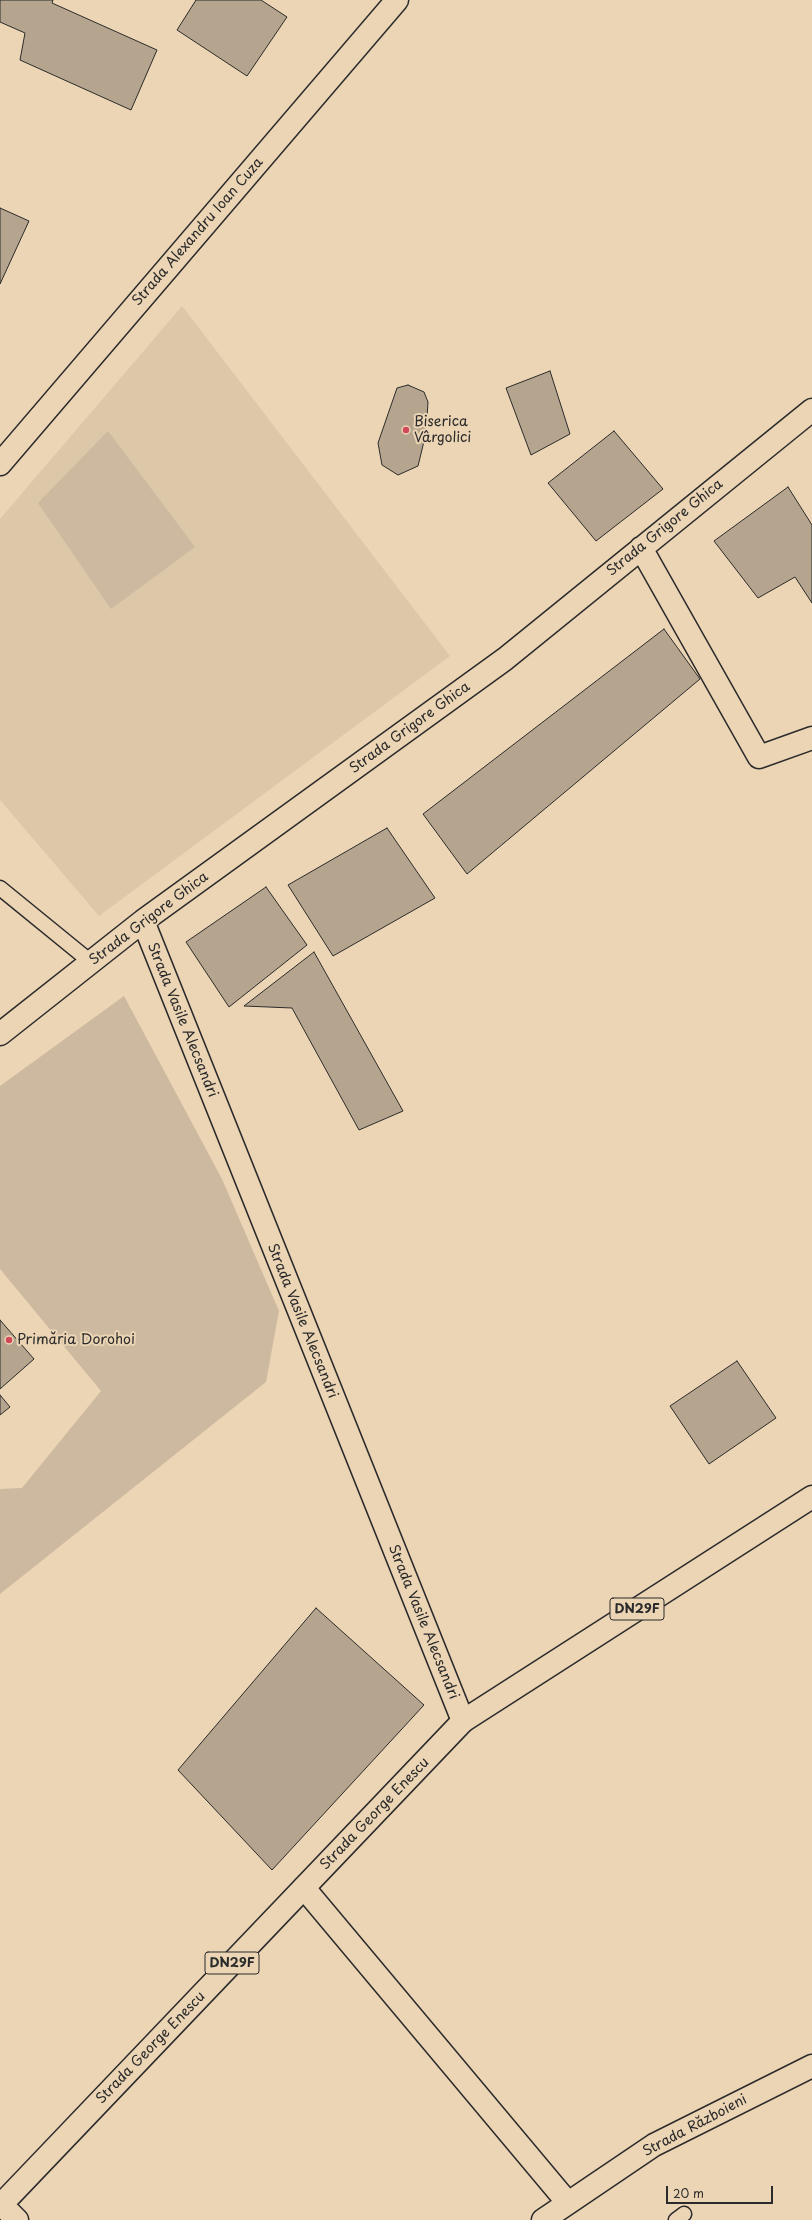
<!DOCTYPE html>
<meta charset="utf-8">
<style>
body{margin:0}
#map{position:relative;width:812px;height:2220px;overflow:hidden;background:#ecd5b5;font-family:"Playpen Sans",sans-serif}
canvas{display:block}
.scale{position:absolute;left:666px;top:2186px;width:107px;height:18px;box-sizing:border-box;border:2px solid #2b2b2b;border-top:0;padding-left:5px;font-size:12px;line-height:14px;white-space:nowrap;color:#2b2b2b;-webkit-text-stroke:3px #ecd5b5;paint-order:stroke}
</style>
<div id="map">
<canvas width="812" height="2220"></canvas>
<div class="scale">20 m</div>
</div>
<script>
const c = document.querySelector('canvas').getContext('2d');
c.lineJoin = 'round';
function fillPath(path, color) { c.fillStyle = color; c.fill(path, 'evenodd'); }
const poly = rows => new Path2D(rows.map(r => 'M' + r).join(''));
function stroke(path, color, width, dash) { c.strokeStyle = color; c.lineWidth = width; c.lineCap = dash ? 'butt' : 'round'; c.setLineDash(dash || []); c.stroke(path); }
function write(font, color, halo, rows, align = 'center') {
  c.font = font + ' "Playpen Sans",sans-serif'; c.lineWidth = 4; c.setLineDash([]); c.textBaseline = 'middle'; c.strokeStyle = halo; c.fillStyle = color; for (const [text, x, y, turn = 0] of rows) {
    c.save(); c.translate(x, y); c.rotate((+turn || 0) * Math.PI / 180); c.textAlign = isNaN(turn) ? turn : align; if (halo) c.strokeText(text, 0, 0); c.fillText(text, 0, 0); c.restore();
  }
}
fillPath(poly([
 [182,306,450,656,99,916,0,800,0,519]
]), '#dcc7a9');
fillPath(poly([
 [108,431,195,547,111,609,38,503],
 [124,996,222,1179,279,1311,266,1382,0,1594,0,1489,22,1488,101,1391,0,1269,0,1086]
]), '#cdb99f');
const building = poly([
 [0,0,53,0,52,3,157,50,131,110,20,60,25,33,0,22,0,0],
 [196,0,261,0,287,17,247,76,177,30,196,0],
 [0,208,29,221,0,284,0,208],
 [550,371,570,434,531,455,506,388,550,371],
 [408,385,424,392,428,402,426,433,418,466,398,475,382,465,378,443,397,388,408,385],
 [614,431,663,489,596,541,548,483,614,431],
 [788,487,812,525,812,603,795,577,758,598,714,541,788,487],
 [664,629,700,679,467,874,423,814,664,629],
 [387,828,435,898,333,956,288,885,387,828],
 [266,887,307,945,229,1007,186,942,266,887],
 [314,952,403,1111,359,1130,292,1008,244,1006,314,952],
 [0,1320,34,1359,0,1389,0,1320],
 [737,1361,776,1418,709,1464,670,1406,737,1361],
 [0,1395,10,1407,0,1415,0,1395],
 [316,1608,424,1705,272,1870,178,1770,316,1608]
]);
fillPath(building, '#b6a58e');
stroke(building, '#2b2b2b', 1);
const service = poly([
 [0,888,92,963],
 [676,2220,684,2214]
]);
const minor = poly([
 [641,548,759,757,812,738],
 [143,921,463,1721],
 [0,1034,143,921,505,659,812,410],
 [304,1888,568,2203],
 [543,2220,654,2145,812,2066]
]);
const tertiary = poly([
 [0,464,397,0]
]);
const primary = poly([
 [2,2205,17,2220],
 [0,2206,463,1721,812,1497]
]);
stroke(service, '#2b2b2b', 17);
stroke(minor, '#2b2b2b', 25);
stroke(tertiary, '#2b2b2b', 25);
stroke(primary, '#2b2b2b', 25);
stroke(service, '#ecd5b5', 14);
stroke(minor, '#ecd5b5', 22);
stroke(tertiary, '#ecd5b5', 22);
stroke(primary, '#ecd5b5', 22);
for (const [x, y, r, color] of [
 [406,430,4,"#d1495b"],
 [9,1340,4,"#d1495b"]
]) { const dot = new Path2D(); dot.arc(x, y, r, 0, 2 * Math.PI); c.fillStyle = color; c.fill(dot); stroke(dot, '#ecd5b5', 1.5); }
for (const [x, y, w] of [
 [637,1609,54],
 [232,1963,54]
]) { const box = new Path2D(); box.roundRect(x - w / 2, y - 11, w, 22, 3); c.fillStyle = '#ecd5b5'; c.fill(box); stroke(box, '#2b2b2b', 1); }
write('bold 13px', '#2b2b2b', null, [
 ["DN29F",637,1609],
 ["DN29F",232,1963]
]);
write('14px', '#2b2b2b', '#ecd5b5', [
 ["Strada Alexandru Ioan Cuza",198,232,-49],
 ["Strada Grigore Ghica",665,528,-39],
 ["Strada Grigore Ghica",410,728,-36],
 ["Strada Grigore Ghica",149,919,-37],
 ["Strada Vasile Alecsandri",182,1020,68],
 ["Strada Vasile Alecsandri",302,1321,68],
 ["Strada Vasile Alecsandri",423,1622,68],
 ["Strada George Enescu",375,1814,-46],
 ["Strada George Enescu",151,2048,-46],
 ["Strada Războieni",695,2126,-28]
]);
write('14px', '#2b2b2b', '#ecd5b5', [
 ["Biserica",414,422],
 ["Vârgolici",414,438],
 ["Primăria Dorohoi",17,1340]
], 'left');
</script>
